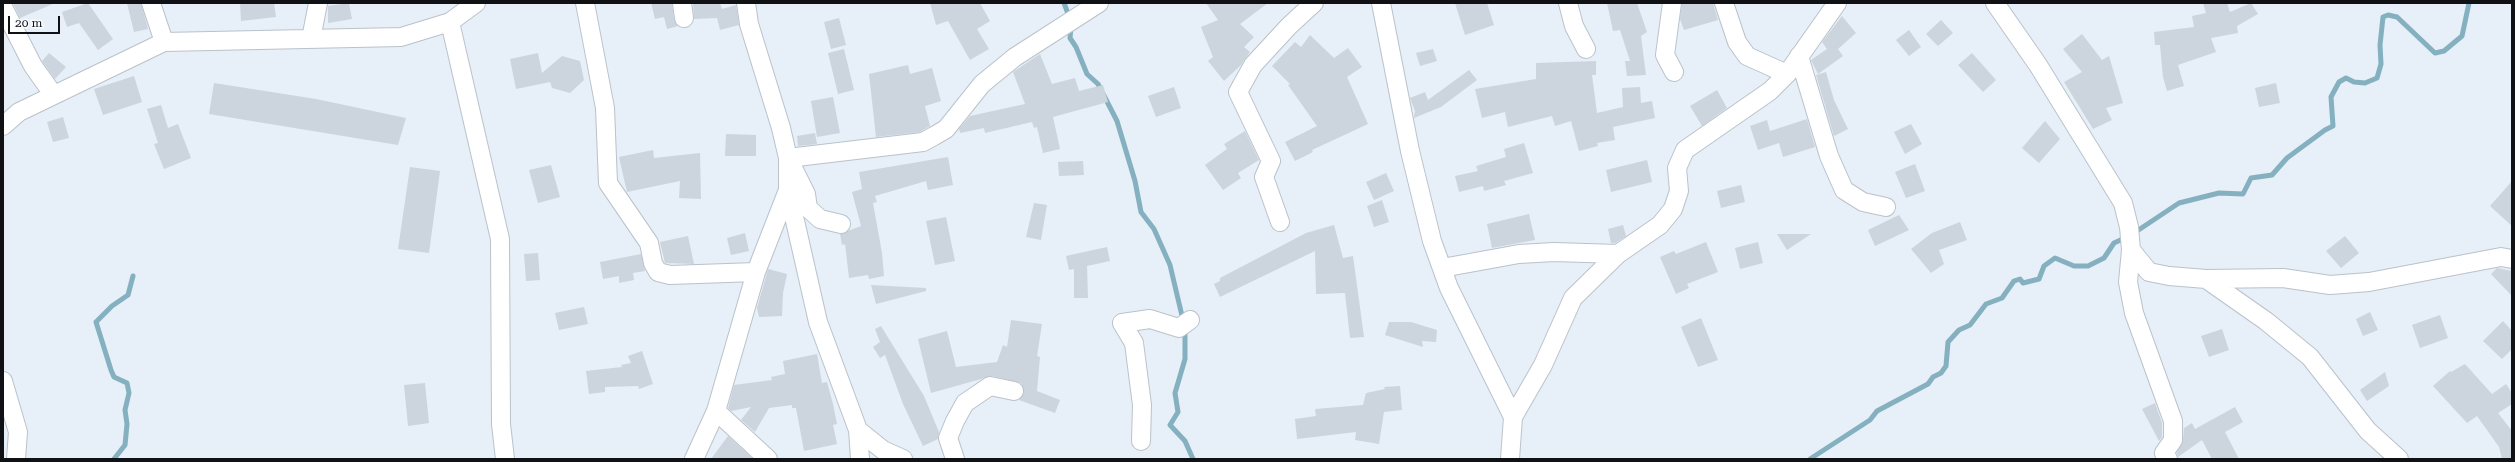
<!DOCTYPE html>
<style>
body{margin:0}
#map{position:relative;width:2515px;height:462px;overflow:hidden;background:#e7eff8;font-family:"Roboto Serif",serif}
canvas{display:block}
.frame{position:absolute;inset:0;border:4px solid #0f1114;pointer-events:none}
.scale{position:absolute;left:8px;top:16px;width:52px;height:18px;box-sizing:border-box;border:2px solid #0f1114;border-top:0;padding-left:5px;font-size:12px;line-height:14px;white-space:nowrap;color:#0f1114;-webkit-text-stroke:3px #f8fbff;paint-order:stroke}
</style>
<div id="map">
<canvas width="2515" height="462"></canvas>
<div class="frame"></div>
<div class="scale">20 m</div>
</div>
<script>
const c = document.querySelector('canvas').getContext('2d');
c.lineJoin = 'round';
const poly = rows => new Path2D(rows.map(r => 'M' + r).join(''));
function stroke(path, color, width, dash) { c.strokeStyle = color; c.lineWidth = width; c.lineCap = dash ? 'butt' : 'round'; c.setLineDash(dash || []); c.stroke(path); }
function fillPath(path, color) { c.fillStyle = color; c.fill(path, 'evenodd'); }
stroke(poly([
 [1064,3,1070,19],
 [1071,27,1070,38,1076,47,1087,74,1098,84,1117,121,1135,181,1141,212,1154,229,1170,265,1183,320],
 [2134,233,2179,203,2219,193,2243,194,2251,178,2272,175,2287,158,2325,130,2333,126,2331,97,2339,82,2346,78,2354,82,2365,83,2377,78,2381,64,2380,45,2383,17,2388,15,2397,17,2435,53,2444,51,2462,36,2469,3],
 [1185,328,1185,359,1175,393,1178,412,1170,425,1185,441,1193,459],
 [114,459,125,445,127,424,125,410,129,393,127,383,114,377,111,370,96,322,112,306,128,295,133,276],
 [1810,459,1870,420,1877,411,1928,384,1933,377,1941,373,1946,366,1948,342,1959,330,1970,325,1986,304,2002,298,2014,281,2020,279,2023,283,2039,279,2044,266,2055,258,2074,266,2088,266,2104,258,2114,243,2127,237]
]), '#84b0bf', 5);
fillPath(poly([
 [13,3,55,3,20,18],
 [88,3,113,39,98,50,79,23,67,27,62,12],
 [127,3,141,3,148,29,134,32],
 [240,3,274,3,276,17,241,21],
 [349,3,352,19,328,23,328,6],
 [651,3,672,3,674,19,678,26,667,29,664,17,655,19],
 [693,3,720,3,722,9,736,5,739,25,720,30,717,18,694,19],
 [930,3,980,3,990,21,977,29,989,49,970,60,948,21,936,25],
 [1206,3,1268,3,1240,24,1254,37,1244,47,1250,52,1241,65,1224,81,1208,61,1213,57,1201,27,1218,20],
 [1455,3,1487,3,1494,25,1465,35],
 [1607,3,1637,3,1647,32,1641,36,1646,75,1627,76,1625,61,1630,61,1620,30,1613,31],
 [1682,3,1713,3,1718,20,1684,30,1680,19],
 [2203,3,2227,3,2230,12,2251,3,2258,14,2237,26,2238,33,2211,38,2216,52,2178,65,2184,86,2167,91,2163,77,2160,45,2155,45,2154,32,2194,27,2192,16,2206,13],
 [1842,16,1856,33,1838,49,1843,56,1818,74,1811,60,1827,49,1822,42],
 [839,18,846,45,831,49,824,22],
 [1941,20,1953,33,1938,46,1926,34],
 [1909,30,1921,47,1909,56,1896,40],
 [2082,34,2102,60,2109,56,2123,103,2106,108,2112,120,2093,129,2064,82,2082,72,2063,49],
 [1310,35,1334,58,1348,48,1362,67,1347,77,1368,124,1312,150,1313,152,1295,161,1285,142,1317,126,1288,85,1290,84,1272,66,1295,42,1301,47],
 [844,49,854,90,838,94,828,53],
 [1433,49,1437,61,1420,66,1416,53],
 [49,53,66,67,55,79,42,61],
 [538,53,542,73,562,56,580,61,584,80,570,93,552,88,550,82,516,89,510,59],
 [1972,53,1996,80,1983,92,1958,65],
 [1040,54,1052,84,1075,78,1079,91,1103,85,1108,102,1053,117,1060,149,1043,153,1037,127,1034,128,1032,122,985,133,984,128,960,133,959,129,970,116,1025,104,1013,72],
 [1596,61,1596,75,1592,75,1597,113,1623,107,1622,88,1640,87,1641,103,1652,101,1655,118,1613,127,1615,140,1597,143,1598,146,1579,151,1571,121,1555,126,1552,116,1508,127,1505,112,1482,118,1475,89,1536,79,1536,63],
 [908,65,910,74,932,68,941,101,925,106,930,126,920,132,876,137,869,74],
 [1469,70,1477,80,1441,107,1414,118,1415,111,1410,98,1425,92,1428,100],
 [1826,72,1834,100,1848,129,1834,136,1816,75],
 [134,76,142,102,103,115,94,89],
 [214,83,316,99,406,118,398,145,209,114],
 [2276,83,2280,103,2259,107,2255,88],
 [1174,87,1181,108,1156,117,1148,96],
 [1717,90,1727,108,1702,126,1690,106],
 [833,97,840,133,817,137,811,101],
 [161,105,168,128,178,124,191,158,164,169,154,144,158,143,147,109],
 [63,117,69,138,53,142,47,122],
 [1807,119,1815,147,1783,157,1779,143,1758,150,1750,126,1767,120,1770,131],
 [2045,121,2060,139,2039,163,2022,148],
 [1911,124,1922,144,1905,154,1894,132],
 [1245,131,1259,160,1238,173,1241,178,1223,190,1205,165,1227,149,1224,144],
 [815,133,817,144,798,146,797,136],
 [726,134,756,135,756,156,725,156],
 [1524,143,1533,173,1504,181,1506,185,1484,191,1483,186,1459,192,1455,176,1478,171,1476,166,1506,157,1504,149],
 [653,150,654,158,700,153,701,199,679,198,680,181,627,192,619,157],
 [948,157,953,185,928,190,926,181,875,196,877,202,873,203,882,253,884,276,869,279,868,275,849,278,845,244,842,245,840,234,861,226,852,192,862,189,859,172],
 [1647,160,1652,182,1611,192,1606,170],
 [1083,161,1084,175,1059,176,1058,162],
 [1915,164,1925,191,1906,198,1895,172],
 [551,165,560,197,538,203,529,170],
 [410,167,440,171,429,253,398,249],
 [1386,173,1394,191,1374,200,1366,182],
 [2512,181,2512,226,2490,206],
 [1741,185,1745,202,1721,208,1717,191],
 [1382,200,1389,222,1374,227,1367,206],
 [1034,203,1047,205,1041,240,1026,237],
 [1529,214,1535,240,1492,248,1487,224],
 [1899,215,1909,230,1875,246,1868,230],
 [946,217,955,261,935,265,926,221],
 [1960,222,1967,240,1939,250,1944,264,1931,273,1911,249,1932,233],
 [1334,225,1343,258,1353,256,1364,337,1350,338,1345,293,1316,294,1315,251,1220,297,1214,284,1220,281,1220,278,1306,233],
 [1623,225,1626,236,1615,243,1611,243,1608,229],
 [745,233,749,251,731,255,727,238],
 [1777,234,1811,234,1787,250],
 [688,236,694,264,665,263,660,242],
 [2345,236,2359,253,2341,268,2326,251],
 [1706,242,1718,272,1687,284,1689,288,1676,294,1660,257,1674,251,1676,254],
 [1758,242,1763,263,1740,269,1735,248],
 [1107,247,1110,261,1087,266,1088,298,1074,298,1074,269,1069,270,1066,256],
 [538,253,540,280,526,281,524,254],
 [641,254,645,271,633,273,634,280,619,283,619,276,603,279,600,262],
 [2497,268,2512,271,2512,296,2491,274],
 [768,269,787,274,783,293,782,316,759,317,757,308],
 [871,285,926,288,926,291,876,304],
 [584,307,588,324,559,330,555,313],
 [2370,312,2378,330,2363,336,2356,319],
 [2440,315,2448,338,2420,348,2412,325],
 [1701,318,1718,360,1698,367,1681,327],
 [1011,320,1042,324,1037,356,1040,357,1037,391,1060,400,1055,413,1019,400,1024,393,1021,383,992,376,931,393,918,339,947,331,956,367,997,362,1003,345,1007,347],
 [2503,321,2512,331,2512,349,2502,359,2483,341],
 [1389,322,1411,322,1437,330,1436,342,1422,341,1423,347,1385,335],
 [881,326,924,396,939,432,938,439,923,446,903,404,885,355,880,358,873,347,880,342,875,329],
 [2222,329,2229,350,2209,357,2201,336],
 [642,351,653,384,639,389,638,386,605,387,605,392,589,394,586,371,622,367,621,365,631,363,628,356],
 [817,354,822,383,827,382,833,404,837,424,833,425,837,444,804,451,796,408,792,408,792,405,769,408,755,432,741,420,751,407,731,411,728,408,734,385,772,380,771,377,785,374,783,361],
 [2465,364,2492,394,2506,384,2512,393,2512,404,2498,413,2512,431,2512,459,2502,459,2499,447,2477,416,2467,423,2433,386,2450,371,2451,372],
 [2385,372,2389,386,2367,401,2360,390],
 [425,383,429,423,408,426,404,385],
 [1400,386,1402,410,1384,412,1379,444,1355,440,1356,432,1297,439,1295,419,1316,416,1315,409,1363,405,1366,393,1385,389,1384,387],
 [2155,403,2162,423,2162,437,2159,441,2142,409],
 [2235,407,2243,422,2225,432,2239,459,2212,459,2202,440,2178,457,2177,453,2183,440,2184,428,2192,423,2195,429],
 [728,436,753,459,711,459]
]), '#ccd4dd');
const street = poly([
 [151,3,164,42],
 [585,3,605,108,608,183,649,243,653,263,658,272,670,275,756,272],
 [682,3,684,18],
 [1381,3,1410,151,1432,241,1449,288,1513,417,1510,459],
 [1568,3,1574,26,1586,49],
 [1672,3,1665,55,1674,72],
 [1724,3,1737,42,1747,56,1787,74],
 [1995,3,2038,65,2123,203,2129,227,2131,250,2149,272,2169,276,2206,279,2283,278,2330,285,2369,282,2501,257,2512,259],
 [3,7,33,66,53,94],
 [450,22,500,239,501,424,505,459],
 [311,39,318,3],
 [1799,56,1829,156,1844,190,1863,202,1886,207],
 [3,126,19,112,164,42,401,37,450,22,476,3],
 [788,190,818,322,858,430,860,459],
 [1280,222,1264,177,1271,161,1238,92,1253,65,1289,26,1314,3],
 [841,224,820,219,808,208,806,194,788,158,923,142,934,136,946,129,982,84,1015,57,1099,3],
 [2131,250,2128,282,2134,313,2173,421,2173,440,2164,453,2168,459],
 [1442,268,1519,254,1554,252,1618,254],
 [2206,279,2266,321,2310,357,2368,431,2399,459],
 [3,381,18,432,16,459],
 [716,411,768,459],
 [1513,417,1543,365,1573,298,1618,254,1660,225,1673,209,1679,191,1677,168,1685,150,1770,91,1787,74,1837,3],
 [858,430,883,450,903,459],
 [1141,441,1142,405,1134,343,1122,323,1150,319,1179,328,1190,320],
 [694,459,716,411,756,272,788,190,788,158,781,128,749,24,746,3],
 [955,459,948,438,955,421,965,403,990,386,1014,391]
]);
stroke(street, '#bac2ca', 20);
stroke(street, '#fff', 18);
</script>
